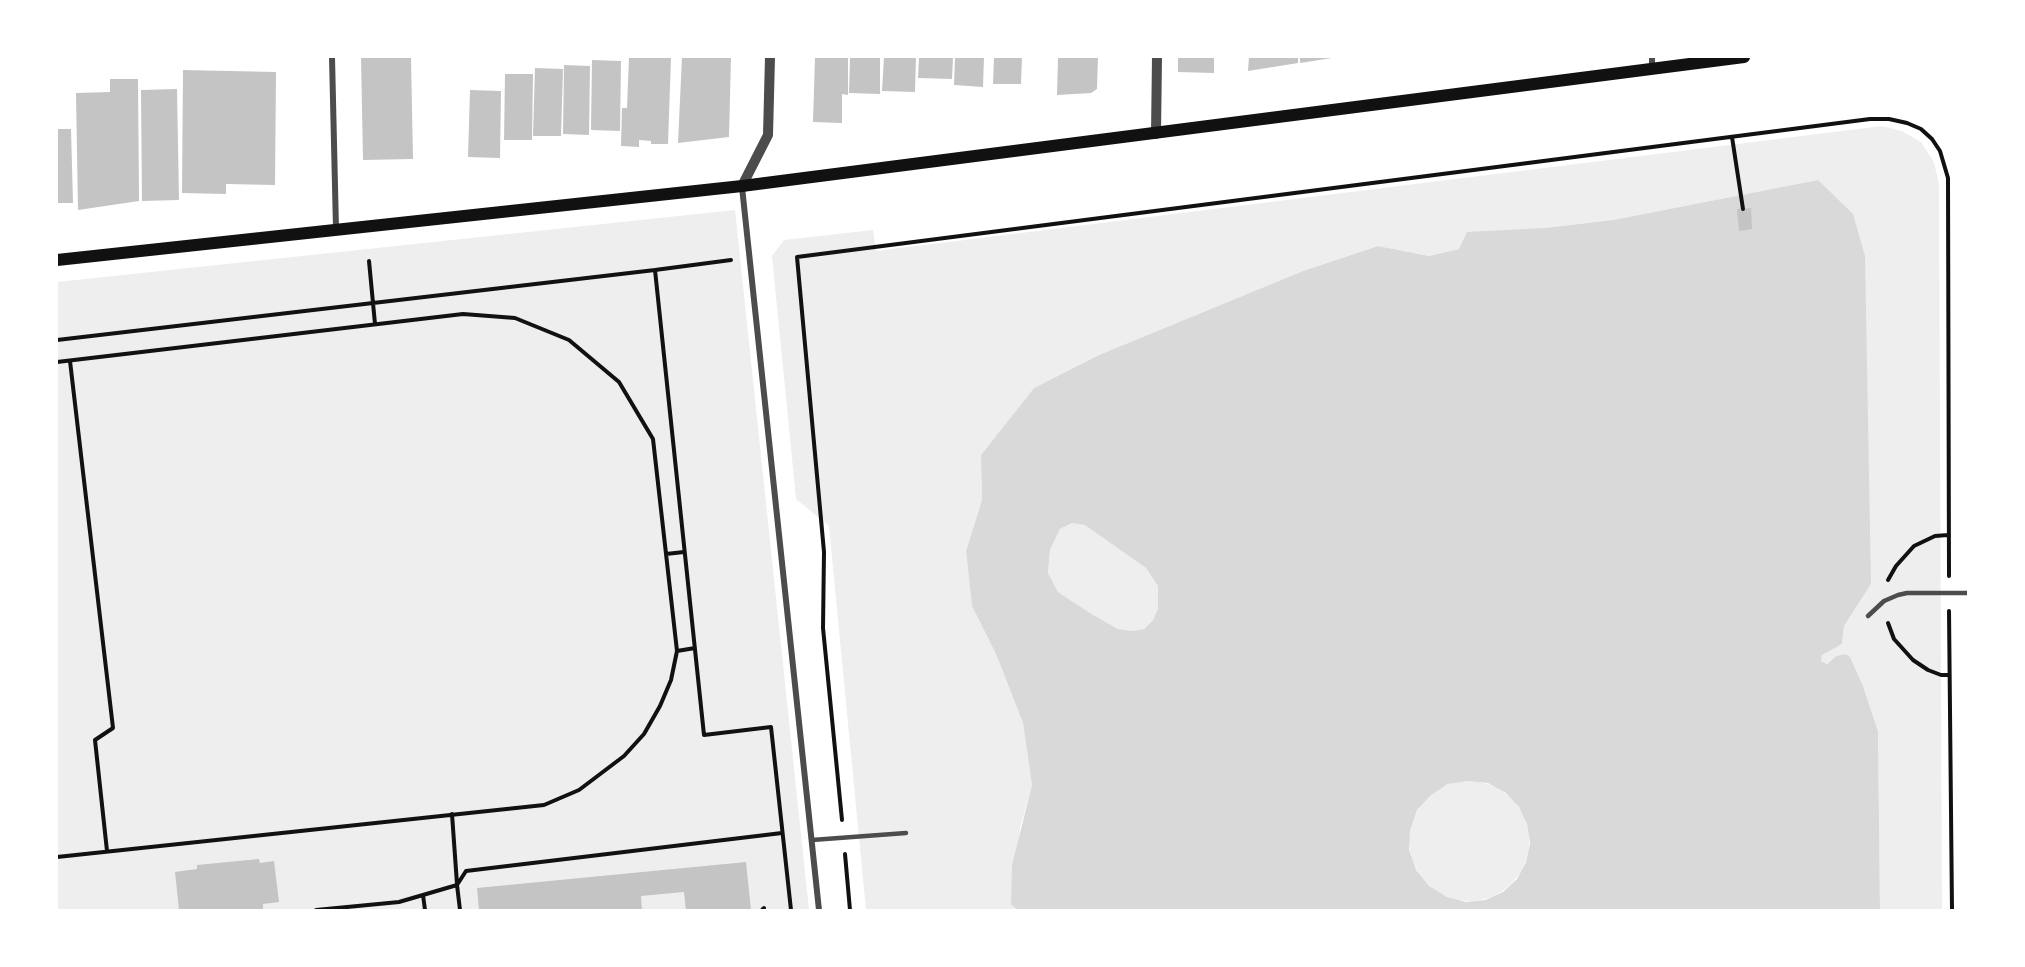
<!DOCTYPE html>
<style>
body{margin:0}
#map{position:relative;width:2025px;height:967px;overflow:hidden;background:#fff;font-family:Georgia,serif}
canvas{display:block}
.frame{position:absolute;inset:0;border:58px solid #fff;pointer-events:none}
</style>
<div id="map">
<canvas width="2025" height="967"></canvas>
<div class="frame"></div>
</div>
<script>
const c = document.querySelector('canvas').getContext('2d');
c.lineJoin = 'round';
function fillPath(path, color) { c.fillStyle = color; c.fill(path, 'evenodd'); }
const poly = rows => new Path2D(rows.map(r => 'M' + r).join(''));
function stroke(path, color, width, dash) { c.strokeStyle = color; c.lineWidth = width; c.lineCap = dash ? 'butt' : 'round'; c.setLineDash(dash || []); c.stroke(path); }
fillPath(poly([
 [1882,126,1902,131,1921,142,1934,162,1939,185,1942,910,1880,910,1878,731,1863,686,1850,657,1846,654,1836,656,1826,664,1821,661,1821,655,1842,644,1844,626,1871,584,1818,180,1613,220,1546,228,1429,256,1378,246,1303,271,1099,355,1034,388,981,455,982,500,966,551,972,606,996,654,1023,723,1032,785,1020,828,1011,905,1018,910,866,910,829,526,796,499,772,256,784,240,873,230,876,251],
 [735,210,809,910,57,910,57,282],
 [1072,523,1085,524,1146,568,1158,586,1158,609,1153,620,1144,629,1132,631,1118,629,1090,613,1058,592,1048,573,1050,550,1060,529],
 '1409 841a60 60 0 1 1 120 0a60 60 0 1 1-120 0Z'
]), '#eee');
fillPath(poly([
 [1818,180,1853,214,1865,256,1871,584,1844,626,1842,644,1822,655,1821,661,1827,664,1836,656,1846,654,1850,657,1863,686,1878,731,1880,910,1018,910,1011,905,1012,865,1032,785,1023,723,996,654,972,606,966,551,982,500,981,455,1034,388,1099,355,1303,271,1378,246,1429,256,1459,249,1467,232,1545,228,1613,220],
 [1072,523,1085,525,1146,568,1158,586,1158,609,1153,620,1144,629,1132,631,1118,629,1090,613,1058,592,1048,573,1050,550,1060,529],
 [1468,781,1488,783,1506,793,1519,807,1527,824,1530,843,1526,862,1517,879,1503,892,1485,900,1466,902,1447,897,1429,886,1416,870,1409,850,1410,830,1417,810,1431,795,1448,784]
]), '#d9d9d9');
fillPath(poly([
 [361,57,411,57,413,159,363,160],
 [629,57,671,57,668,144,651,144,651,141,639,140,639,147,621,146,622,108,627,108],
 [682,57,731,57,729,137,678,143],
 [815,57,848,57,848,95,842,94,842,123,813,122],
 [850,57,880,57,880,94,849,93],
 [884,57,916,57,915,92,882,91],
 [919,57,953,57,952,79,918,78],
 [955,57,984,57,983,87,954,85],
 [994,57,1022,57,1021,84,993,84],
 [1058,57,1098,57,1097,89,1091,93,1057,95],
 [1178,57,1214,57,1214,73,1178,72],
 [1249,57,1298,57,1298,63,1248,71],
 [1300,57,1332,57,1332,58,1300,63],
 [592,60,621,61,620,131,591,130],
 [564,65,590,66,589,135,563,134],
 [535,68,563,69,561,136,533,136],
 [183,70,276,72,275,185,226,184,226,194,182,193],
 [505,74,533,74,532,140,504,140],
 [110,79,138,79,139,201,78,210,76,93,110,92],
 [177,89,179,200,142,201,141,90],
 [470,90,501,91,500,158,468,157],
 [57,129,71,129,73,203,57,203],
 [1751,208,1752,229,1739,231,1737,209],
 [259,859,260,863,274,861,279,902,263,904,263,910,179,910,175,872,197,869,197,865],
 [746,862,751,910,686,910,684,892,641,896,642,910,479,910,477,888]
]), '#c4c4c4');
stroke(poly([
 [1732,137,1743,209],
 [369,261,375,324],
 [655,270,731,260],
 [57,340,655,270,704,735,771,727,791,910],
 [70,361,113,728,95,740,107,851],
 [57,362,463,314,515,318,569,340,619,382,653,439,677,651,671,680,660,706,644,734,624,756,579,790,544,805,57,857],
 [666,554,684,552],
 [1888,580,1896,566,1914,546,1935,536,1948,535],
 [1949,611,1952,910],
 [1888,623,1894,639,1913,660,1928,670,1941,675,1949,675],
 [677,651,695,648],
 [452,814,457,884],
 [842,820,823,628,824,552,797,257,1870,119,1889,119,1907,123,1921,129,1932,139,1940,151,1948,178,1949,576],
 [845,854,850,910],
 [457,885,466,871,782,833],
 [423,895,425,910],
 [316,910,399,902,457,885,460,910],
 [762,910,764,908]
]), '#111', 4);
stroke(poly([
 [1868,616,1884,601,1898,595,1907,593,1968,593],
 [812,840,906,833]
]), '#4c4c4c', 4.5);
stroke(poly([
 [332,57,336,229],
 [1652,68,1652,57],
 [742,187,819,910]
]), '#4c4c4c', 6);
stroke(poly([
 [1156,134,1157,57],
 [742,186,768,135,770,57]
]), '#4c4c4c', 10);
stroke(poly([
 [57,260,742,186,1744,57]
]), '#111', 12);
</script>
